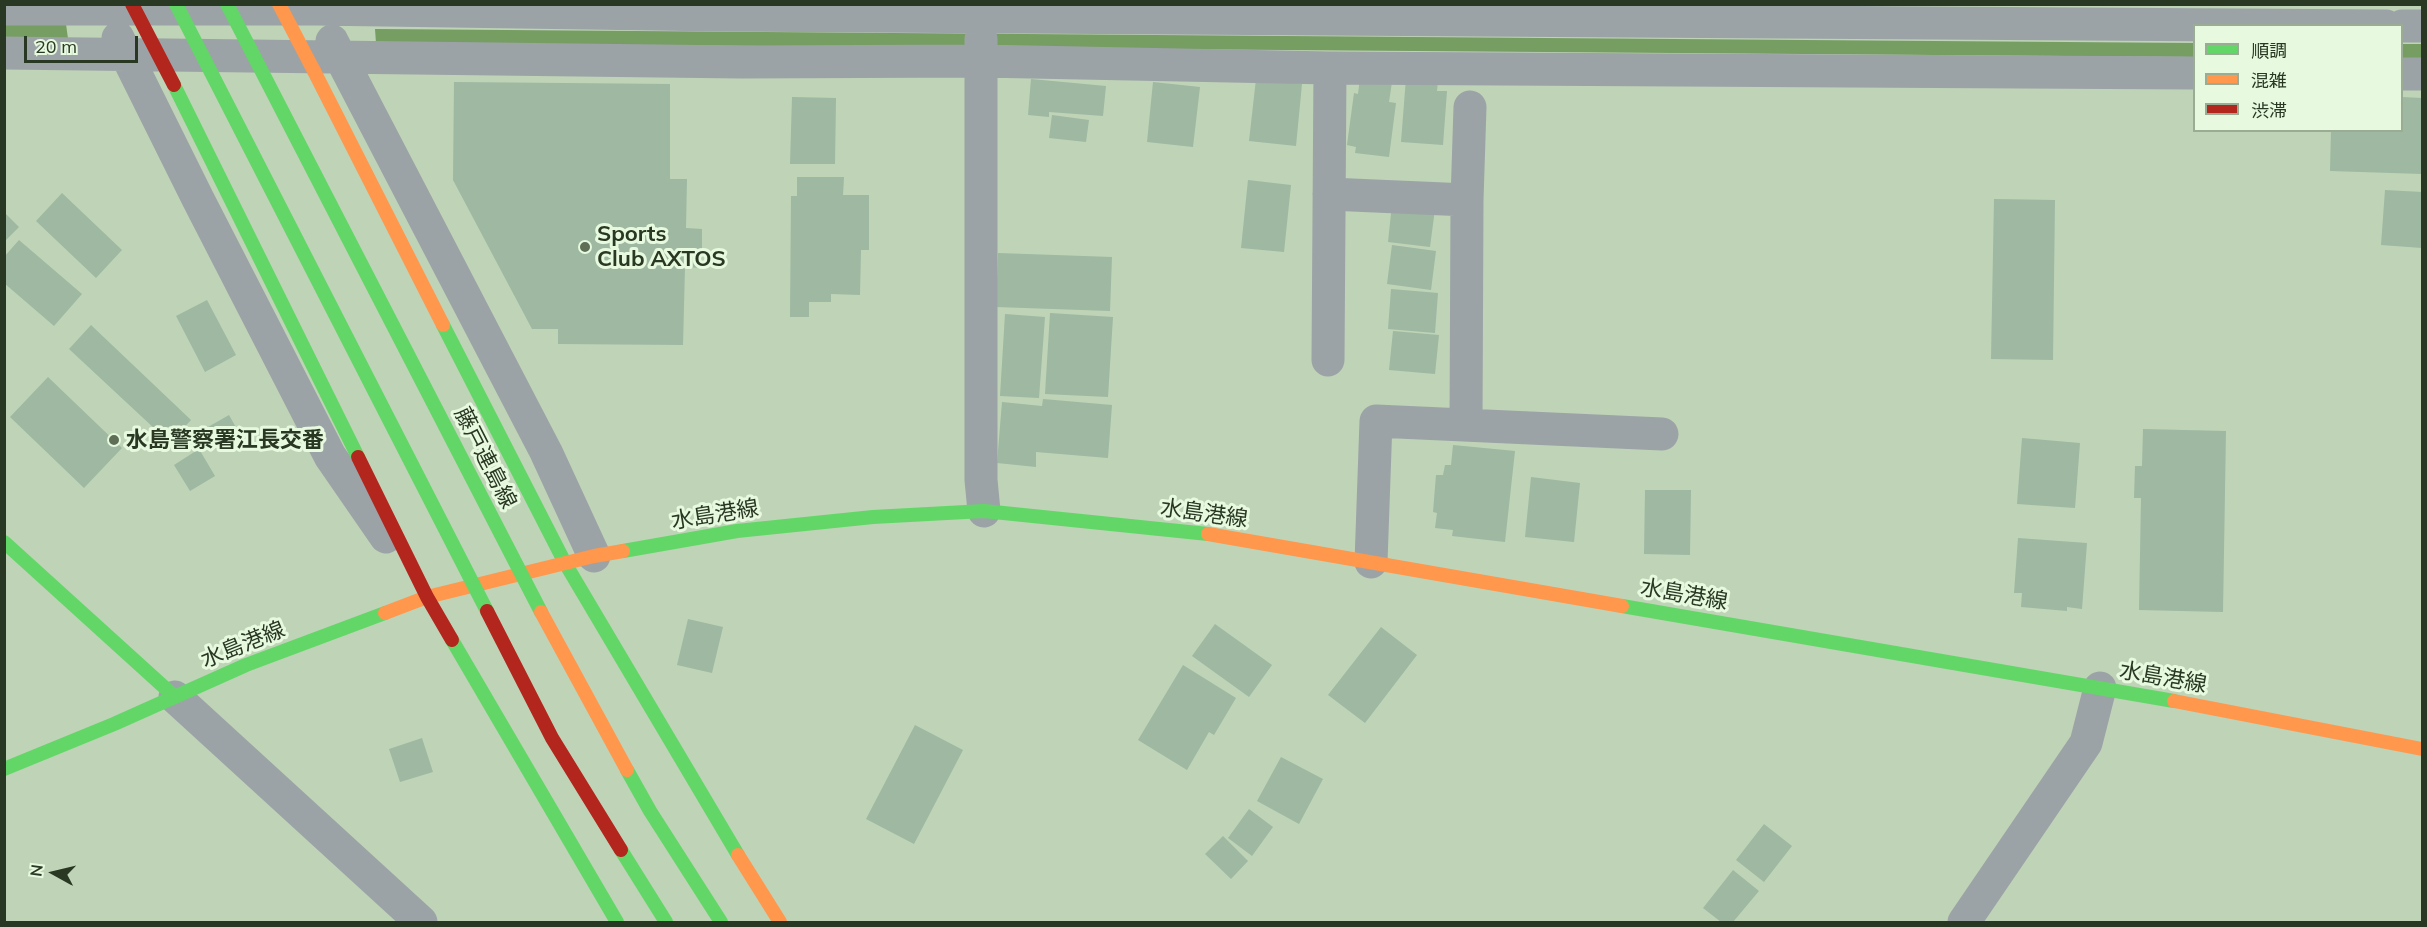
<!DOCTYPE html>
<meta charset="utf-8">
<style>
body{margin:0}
#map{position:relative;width:2427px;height:927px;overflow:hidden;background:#bfd3b7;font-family:Mulish,"Noto Sans JP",sans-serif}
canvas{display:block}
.frame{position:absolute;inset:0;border:6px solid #293823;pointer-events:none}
.legend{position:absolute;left:2193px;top:24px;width:210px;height:108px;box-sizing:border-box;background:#e7fadf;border:2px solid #9bac94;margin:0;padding:8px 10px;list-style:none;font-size:18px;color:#293823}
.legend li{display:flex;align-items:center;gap:12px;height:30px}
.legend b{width:30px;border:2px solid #9bac94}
.north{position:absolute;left:24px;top:843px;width:60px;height:60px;-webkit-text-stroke:4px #e7fadf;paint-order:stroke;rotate:278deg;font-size:16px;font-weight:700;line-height:24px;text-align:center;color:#293823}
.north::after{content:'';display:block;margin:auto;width:21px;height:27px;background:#293823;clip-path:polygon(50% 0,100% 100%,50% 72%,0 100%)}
.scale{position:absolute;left:24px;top:36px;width:114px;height:27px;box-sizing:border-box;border:3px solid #293823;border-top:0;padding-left:8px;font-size:18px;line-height:21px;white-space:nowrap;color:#293823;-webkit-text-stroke:4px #e7fadf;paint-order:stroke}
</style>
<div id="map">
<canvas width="2427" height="927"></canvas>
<div class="frame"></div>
<ul class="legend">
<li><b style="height:8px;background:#63d668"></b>順調</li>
<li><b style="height:8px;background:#ff974d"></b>混雑</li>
<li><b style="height:8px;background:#b3261e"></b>渋滞</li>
</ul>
<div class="north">N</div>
<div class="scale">20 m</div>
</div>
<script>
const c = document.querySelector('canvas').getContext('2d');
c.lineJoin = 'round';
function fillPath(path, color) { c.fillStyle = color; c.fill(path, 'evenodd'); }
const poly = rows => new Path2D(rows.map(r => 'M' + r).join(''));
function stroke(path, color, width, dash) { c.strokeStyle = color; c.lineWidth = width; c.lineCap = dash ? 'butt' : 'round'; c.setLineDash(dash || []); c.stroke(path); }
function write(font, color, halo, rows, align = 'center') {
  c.font = font + ' Mulish,"Noto Sans JP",sans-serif'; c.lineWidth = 6; c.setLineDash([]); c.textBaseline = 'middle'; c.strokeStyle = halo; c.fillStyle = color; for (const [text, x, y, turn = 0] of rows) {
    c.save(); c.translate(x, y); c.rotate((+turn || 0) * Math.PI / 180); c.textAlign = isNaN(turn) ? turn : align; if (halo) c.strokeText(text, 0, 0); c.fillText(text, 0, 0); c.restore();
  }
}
fillPath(poly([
 [5,23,66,24,69,46,5,45],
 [375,29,2194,43,2194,57,376,43],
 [2402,44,2422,44,2422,58,2402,58]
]), '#769d62');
fillPath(poly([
 [1360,78,1392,82,1389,102,1396,103,1389,157,1355,153,1356,147,1347,145,1354,93,1358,94],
 [1406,78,1438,81,1437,91,1447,91,1443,145,1401,142],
 [1031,79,1106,86,1103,116,1049,112,1049,117,1028,115],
 [1256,79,1302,84,1296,146,1249,141],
 [454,82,670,84,670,179,687,179,686,228,702,229,702,268,685,267,683,345,558,344,558,329,532,329,453,180],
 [1153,82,1200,87,1193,147,1147,142],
 [792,97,836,98,835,164,790,164],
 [2402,97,2422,98,2422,174,2330,171,2331,130,2402,130],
 [1052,115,1089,120,1086,142,1049,138],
 [797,177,844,177,843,195,869,195,869,250,861,250,860,295,831,294,831,302,809,302,809,317,790,317,791,196,797,196],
 [1248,180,1291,185,1284,252,1241,248],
 [2385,190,2422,192,2422,248,2381,245],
 [62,193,122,250,96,278,36,221],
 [1994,199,2055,200,2053,360,1991,359],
 [1392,204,1435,209,1430,247,1388,242],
 [4,212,19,227,4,242],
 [19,240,82,294,54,326,4,283,4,257],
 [1392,245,1436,251,1431,290,1387,284],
 [998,253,1112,257,1110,311,996,307],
 [1391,289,1438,293,1435,333,1388,329],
 [207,300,236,355,205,372,176,316],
 [1050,313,1113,317,1108,397,1045,394],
 [1005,314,1045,317,1039,398,1000,396],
 [91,325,191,420,170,443,69,349],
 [1393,331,1439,335,1435,374,1389,370],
 [48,377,122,448,84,488,10,417],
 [1043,399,1112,405,1108,458,1036,452,1036,467,997,463,1002,402,1042,406],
 [229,415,238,431,209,446,201,431],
 [2143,429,2226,431,2223,612,2139,610,2141,498,2134,498,2135,466,2142,466],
 [2022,438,2080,443,2075,508,2017,504],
 [1453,445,1515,451,1505,542,1452,536,1453,530,1435,528,1437,513,1433,512,1436,475,1443,475,1445,465,1451,465],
 [199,449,215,476,190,491,174,465],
 [1531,477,1580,483,1574,542,1525,537],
 [1645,490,1691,490,1690,555,1644,554],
 [2018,538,2087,543,2082,609,2067,607,2067,611,2021,607,2022,593,2014,593],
 [688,619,723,627,712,673,677,665],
 [1215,624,1272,665,1249,697,1192,656],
 [1381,627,1417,655,1365,723,1328,695],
 [1183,665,1236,698,1214,735,1209,732,1187,770,1138,740],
 [915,725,963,750,914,844,866,819],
 [422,738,433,772,400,782,389,749],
 [1281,757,1323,779,1299,824,1257,801],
 [1249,809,1273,827,1252,856,1228,838],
 [1764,824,1792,846,1764,882,1736,860],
 [1223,836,1248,861,1231,879,1205,854],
 [1733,870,1759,891,1733,922,1721,922,1703,908]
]), '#9eb8a2');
stroke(poly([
 [4,9,316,9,721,15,2386,26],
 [2402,26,2422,26],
 [118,38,198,199,330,456,386,537],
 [981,39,981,480,984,511],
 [332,41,546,452,594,556],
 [4,53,741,62,981,61,1330,68,2194,73],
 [2402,74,2422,74],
 [1329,194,1467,200,1470,107],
 [1328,360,1330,68],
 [1466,425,1467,200],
 [1371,562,1376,421,1662,434],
 [175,697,421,922],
 [1964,922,2086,743,2100,688]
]), '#9ba3a6', 33);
stroke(poly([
 [174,85,358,457],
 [443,325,565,563,738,855],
 [4,542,175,697],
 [623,551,737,531,873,517,984,511,1208,534],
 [1622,606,2174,701],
 [452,640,617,922],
 [4,769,114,724,246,665,385,613]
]), '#63d668', 14);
stroke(poly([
 [314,71,443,325],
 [1208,534,1622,606],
 [385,613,427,597,594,556,623,551],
 [2174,701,2422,749],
 [738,855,780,922]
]), '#ff974d', 14);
stroke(poly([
 [358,457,427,597,452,640]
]), '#b3261e', 14);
stroke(poly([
 [176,4,487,611],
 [227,4,541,612],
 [627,770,650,811,721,922],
 [621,850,666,922]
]), '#63d668', 14);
stroke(poly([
 [279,4,314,71],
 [541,612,627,770]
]), '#ff974d', 14);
stroke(poly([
 [132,4,174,85],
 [487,611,552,738,621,850]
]), '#b3261e', 14);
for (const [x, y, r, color] of [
 [585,247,6,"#5e6e57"],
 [114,440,6,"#5e6e57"]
]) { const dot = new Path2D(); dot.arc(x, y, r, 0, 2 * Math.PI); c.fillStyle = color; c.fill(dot); stroke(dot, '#e7fadf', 2); }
write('bold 22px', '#293823', '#e7fadf', [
 ["Sports",597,234],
 ["Club AXTOS",597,259],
 ["水島警察署江長交番",126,440]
], 'left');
write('22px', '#293823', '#e7fadf', [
 ["藤戸連島線",485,458,63],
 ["水島港線",1204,514,8],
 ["水島港線",715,515,-9],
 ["水島港線",1684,595,10],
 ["水島港線",243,645,-22],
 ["水島港線",2163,678,10]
]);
</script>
